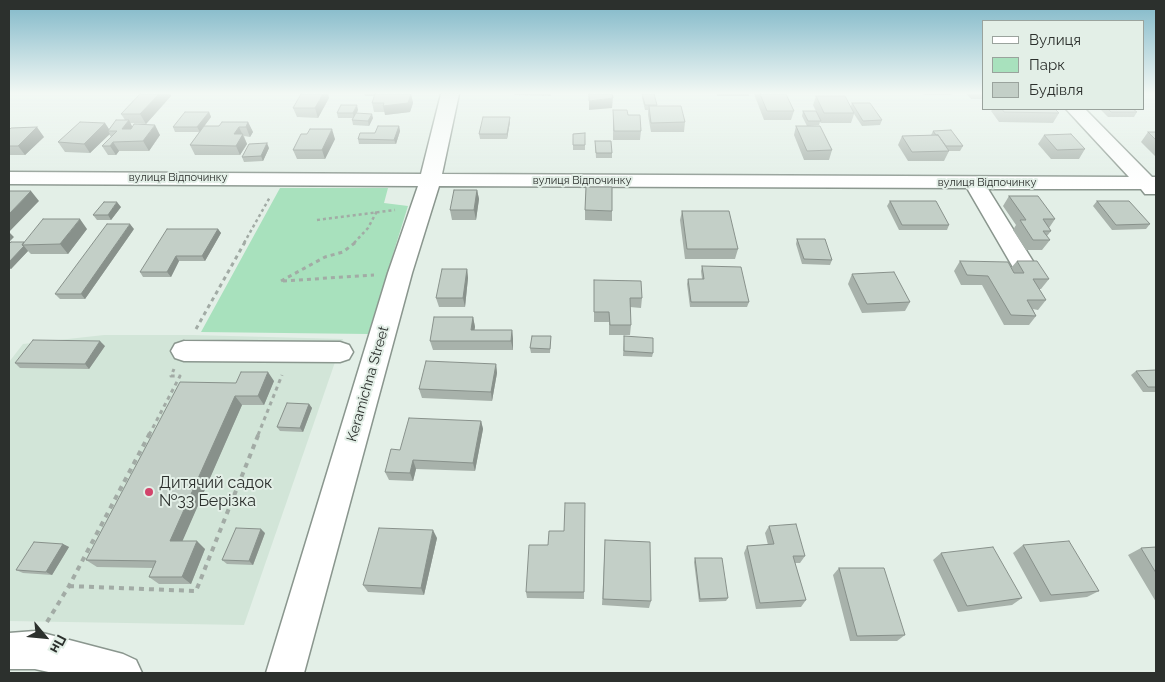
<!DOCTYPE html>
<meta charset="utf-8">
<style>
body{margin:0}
#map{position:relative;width:1165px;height:682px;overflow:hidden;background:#e3efe7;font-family:Raleway,sans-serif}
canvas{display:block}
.frame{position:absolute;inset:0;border:10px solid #2c302d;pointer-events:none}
.legend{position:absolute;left:982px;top:20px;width:162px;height:90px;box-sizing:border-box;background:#e3efe7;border:1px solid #9aa39d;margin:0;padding:6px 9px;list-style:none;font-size:15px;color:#2c302d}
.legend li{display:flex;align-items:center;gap:10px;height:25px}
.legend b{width:25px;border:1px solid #9aa39d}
.north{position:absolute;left:20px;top:612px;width:50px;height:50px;-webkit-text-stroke:4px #e3efe7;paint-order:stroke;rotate:118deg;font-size:14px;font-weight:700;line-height:20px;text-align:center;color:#2c302d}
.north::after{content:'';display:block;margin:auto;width:18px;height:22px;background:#2c302d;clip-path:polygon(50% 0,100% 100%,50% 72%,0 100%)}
</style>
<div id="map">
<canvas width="1165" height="682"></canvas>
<div class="frame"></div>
<ul class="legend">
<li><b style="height:6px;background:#fff"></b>Вулиця</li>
<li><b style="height:14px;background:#a8e1bd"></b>Парк</li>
<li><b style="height:14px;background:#c3cfc7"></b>Будівля</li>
</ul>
<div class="north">Пн</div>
</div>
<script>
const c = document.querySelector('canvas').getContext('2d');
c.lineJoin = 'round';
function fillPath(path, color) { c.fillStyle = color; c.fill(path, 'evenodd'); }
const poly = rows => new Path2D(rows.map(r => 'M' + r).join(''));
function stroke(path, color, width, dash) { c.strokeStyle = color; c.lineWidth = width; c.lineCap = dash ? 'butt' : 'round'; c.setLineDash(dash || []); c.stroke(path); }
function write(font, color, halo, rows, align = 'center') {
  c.font = font + ' Raleway,sans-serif'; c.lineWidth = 4; c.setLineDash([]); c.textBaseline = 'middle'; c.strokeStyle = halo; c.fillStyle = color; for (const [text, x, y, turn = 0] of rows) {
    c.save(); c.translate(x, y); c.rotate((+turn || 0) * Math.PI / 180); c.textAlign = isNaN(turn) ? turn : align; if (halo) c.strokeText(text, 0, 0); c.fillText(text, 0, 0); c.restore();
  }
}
fillPath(poly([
 [104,335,193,335,343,339,244,625,9,621,9,362,23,344]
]), '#d2e5d8');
fillPath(poly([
 [280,188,388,188,384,203,408,206,368,334,201,332]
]), '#a8e1bd');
const minor = poly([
 [441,94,459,94,442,174,1129,177,1066,109,1085,109,1152,177,1156,177,1156,194,1145,194,1141,189,988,189,1034,263,1030,269,1022,271,1014,269,967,188,439,186,412,273,304,673,266,673,388,273,418,186,9,184,9,172,421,174,441,94],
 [184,341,340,342,349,345,353,352,349,359,340,362,184,361,175,358,171,351,175,344,184,341],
 [35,631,123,654,136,660,142,673,53,673,35,669,9,669,9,633,35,631]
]);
stroke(minor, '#8a968e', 3);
stroke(poly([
 [317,220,395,210],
 [244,243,270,197],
 [354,243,368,228,377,211]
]), '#a2aba5', 2.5, [3, 3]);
stroke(poly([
 [281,281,325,257,343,252,356,242],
 [283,281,374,275],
 [196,329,245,242],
 [149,435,180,376,171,376,174,369],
 [258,435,282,375]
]), '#a2aba5', 3, [4, 4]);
stroke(poly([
 [69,586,196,591,259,433],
 [47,622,69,586,150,433]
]), '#a2aba5', 4, [5, 5]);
fillPath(minor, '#fff');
fillPath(poly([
 [140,94,170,94,171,96,146,124,130,123,132,127,160,135,149,151,119,151,116,155,108,155,102,146,111,137,109,134,90,153,65,152,58,142,105,123,109,129,125,120,121,114],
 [364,94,411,94,413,103,410,112,385,115,385,112,374,112,372,103,374,96,365,96],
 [514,94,551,94,551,96,514,95],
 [642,94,657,105,657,106,685,122,684,132,651,132,648,115,648,110,645,110,642,98],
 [717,94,749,94,749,96,717,96],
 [754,94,786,94,794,111,791,120,764,120],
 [923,94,952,94,951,95,924,95],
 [967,94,984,94,984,99,971,99],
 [816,96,851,106,852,103,882,120,880,125,862,126,854,114,851,123,821,123,820,122,819,125,807,126,802,116,803,111,816,111,813,105],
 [329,98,318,118,297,117,293,108],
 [993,109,1055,109,1059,113,1053,123,999,122,991,111],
 [1100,109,1133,109,1137,112,1134,117,1108,117],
 [358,110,357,113,373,118,369,126,353,125,352,120,353,118,338,118,337,113],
 [613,110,628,115,641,131,640,140,613,140],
 [209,112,211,117,204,126,219,126,248,122,253,132,250,137,244,136,247,144,240,155,195,155,190,145,199,132,175,132,173,127],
 [510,117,510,122,507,139,480,139,479,134],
 [399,126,400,131,396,144,359,144,358,139],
 [796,126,832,150,829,160,804,160,794,135],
 [9,130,44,137,25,155,9,155],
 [933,131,963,146,960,151,949,151,944,161,908,161,898,145,902,136,931,135],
 [1148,132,1156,132,1156,156,1155,156,1141,142],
 [585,133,585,150,573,150,573,134],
 [1044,135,1085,149,1079,159,1051,159,1038,144],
 [335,139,325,159,297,159,293,150],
 [595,141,612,153,612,158,596,158],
 [269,148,263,161,244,162,242,157],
 [477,190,479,199,476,220,452,220,450,210],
 [1009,196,1055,219,1049,228,1051,231,1047,236,1050,240,1042,250,1026,250,1013,230,1016,225,1003,206],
 [890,201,949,225,947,230,899,230,887,206],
 [1097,201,1150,224,1146,229,1112,230,1093,206],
 [121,207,111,220,97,220,93,215],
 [585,210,612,211,612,221,585,220],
 [682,211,738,249,735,259,685,259,680,220],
 [87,229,68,254,31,254,28,251,11,269,9,269,9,244,24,242],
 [134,229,85,299,60,299,55,294],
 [218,229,221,233,205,261,179,261,171,277,143,277,140,272],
 [797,239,832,260,830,265,802,264,796,244],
 [960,261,1011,268,1017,261,1049,279,1041,289,1039,289,1046,300,1038,310,1033,309,1036,316,1029,325,1004,325,982,285,961,285,954,271],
 [702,266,749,302,747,307,690,307,687,284,688,279,702,279,701,271],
 [467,269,468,278,465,307,439,307,436,298],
 [852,274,910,302,905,311,862,313,848,284],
 [594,280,642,298,641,308,630,307,631,325,630,335,609,335,609,322,594,322],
 [473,317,475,327,474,330,512,330,513,339,513,350,433,350,430,341],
 [551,336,550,353,531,353,530,348],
 [624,336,653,353,652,357,623,356],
 [105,346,89,369,20,368,15,363],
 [496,364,497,373,492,401,422,398,419,389],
 [1156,370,1156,392,1143,392,1131,375,1136,371],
 [274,381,264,405,242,405,182,541,205,549,191,584,159,584,149,577,153,568,97,567,86,560,236,383],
 [309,404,312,408,303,432,280,431,277,427],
 [481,421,483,429,475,471,416,469,413,481,389,480,385,472,400,450],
 [585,503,584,599,527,598,526,592,548,545,564,531],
 [769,526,805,556,800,563,795,563,806,600,801,607,756,609,744,553,747,546,768,545,765,533],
 [265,533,253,565,227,564,222,560],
 [437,538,424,595,368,592,363,585],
 [605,540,651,601,649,608,602,605],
 [63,544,69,547,52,575,23,573,16,570],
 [1023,545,1099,591,1087,597,1040,602,1013,553],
 [1156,547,1156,602,1128,555,1141,548],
 [941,553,1022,598,1012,605,958,612,933,560],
 [695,558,728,598,726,601,699,602,694,562],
 [839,568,905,635,897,641,850,641,833,575]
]), '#a8b2ab');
fillPath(poly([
 [159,94,170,94,171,96,146,124,140,114],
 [323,94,328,94,329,98,318,118,315,108],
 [411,94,413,103,410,112,385,115,383,106],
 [613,98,612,108,589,110,589,101],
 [357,105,358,110,354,118,353,113],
 [209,112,211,117,200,132,197,127],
 [372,114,373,118,369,126,368,121],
 [510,117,510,122,507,139,507,134],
 [129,120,134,130,122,129],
 [248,122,253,132,250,137,246,127],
 [105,123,110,131,108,131,110,134,90,153,84,144],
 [155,125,160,135,149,151,143,141],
 [399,126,400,131,396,144,394,140],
 [37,127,44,137,25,155,18,146],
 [239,127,247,144,240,155,236,146,234,134],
 [332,129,335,139,325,159,322,150],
 [113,142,119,151,116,155,110,146],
 [267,143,269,148,263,161,261,156],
 [477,190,479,199,476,220,474,210],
 [31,191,39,201,9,232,14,237,9,242,9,214],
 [117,202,121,207,111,220,108,215],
 [80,219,87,229,68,254,60,244],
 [130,224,134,229,85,299,81,294],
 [218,229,221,233,205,261,202,256],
 [24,246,28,251,11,269,9,266,9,262],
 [176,256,179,261,171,277,167,272],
 [467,269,468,278,465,307,463,298],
 [473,317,475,327,473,339,471,330],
 [512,330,513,339,513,350,511,341],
 [100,341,105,346,89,369,85,364],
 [496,364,497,373,492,401,491,392],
 [268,372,274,381,264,405,258,396],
 [235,396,242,405,179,549,170,541],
 [309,404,312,408,303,432,300,428],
 [481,421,483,429,475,471,473,463],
 [413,460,416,469,413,481,410,473],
 [261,529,265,533,253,565,249,561],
 [433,530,437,538,424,595,421,588],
 [197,541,205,549,191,584,182,577],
 [63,544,69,547,52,575,46,572]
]), '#88918b');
const building = poly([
 [140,94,159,94,140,114,121,114,140,94],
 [301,94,323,94,315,108,293,108,301,94],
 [375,94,411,94,408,103,383,106,384,103,372,103,375,94],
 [589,94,612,94,613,98,589,101,589,94],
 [642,94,654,94,657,105,645,105,642,94],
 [760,94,786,94,794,111,767,111,760,94],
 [816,96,845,96,854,113,824,113,816,96],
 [852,103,870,103,882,120,863,121,852,103],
 [341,105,357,105,353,113,337,113,341,105],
 [649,106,681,106,685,122,651,123,649,106],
 [1002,109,1055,109,1059,113,1004,112,1002,109],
 [1108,109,1133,109,1137,112,1111,112,1108,109],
 [613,110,627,110,628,115,640,115,641,131,614,131,613,110],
 [803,111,816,111,821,121,808,121,803,111],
 [185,112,209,112,197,127,173,127,185,112],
 [356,113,372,114,368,121,352,120,356,113],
 [483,117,510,117,507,134,479,134,483,117],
 [116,120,129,120,122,129,131,129,134,124,155,125,143,141,113,142,110,146,102,146,117,131,108,131,116,120],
 [80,122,105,123,84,144,58,142,80,122],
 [222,122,248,122,246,127,239,127,234,134,243,134,236,146,190,145,204,126,219,126,222,122],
 [378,126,399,126,394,140,358,139,360,133,375,133,378,126],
 [796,126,820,126,832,150,807,151,796,126],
 [37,127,18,146,9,146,9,130,11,128,37,127],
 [310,129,332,129,322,150,293,150,301,134,307,134,310,129],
 [951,130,963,146,946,146,938,135,936,135,933,131,951,130],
 [1148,132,1156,132,1156,140,1148,132],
 [585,133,585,145,573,145,573,134,585,133],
 [1071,134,1085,149,1057,150,1044,135,1071,134],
 [938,135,949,151,912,152,902,136,938,135],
 [595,141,611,141,612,153,596,153,595,141],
 [267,143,261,156,242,157,249,144,267,143],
 [586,187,612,187,612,211,585,210,586,187],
 [454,190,477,190,474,210,450,210,454,190],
 [9,191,31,191,9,214,9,191],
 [1009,196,1038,196,1055,219,1043,219,1051,231,1043,231,1050,240,1033,240,1020,220,1026,220,1009,196],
 [890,201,936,201,949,225,902,225,890,201],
 [1097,201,1129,201,1150,224,1116,225,1097,201],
 [104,202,117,202,108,215,93,215,104,202],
 [682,211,729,211,738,249,687,249,682,211],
 [43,219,80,219,60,244,22,245,43,219],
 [107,224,130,224,81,294,55,294,107,224],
 [167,229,218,229,202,256,176,256,167,272,140,272,167,229],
 [797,239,825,239,832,260,804,259,797,239],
 [11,242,24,242,22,245,24,246,9,262,9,244,11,242],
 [960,261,1008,262,1014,273,1024,273,1017,261,1037,261,1049,279,1033,279,1046,300,1027,300,1036,316,1011,315,988,276,967,275,960,261],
 [702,266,741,267,749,302,691,302,688,279,704,279,702,266],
 [442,269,467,269,463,298,436,298,442,269],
 [894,272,910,302,867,304,852,274,894,272],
 [594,280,641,281,642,298,630,298,631,325,610,325,609,312,594,312,594,280],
 [434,317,473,317,471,330,512,330,511,341,430,341,434,317],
 [532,336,551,336,550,349,530,348,532,336],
 [624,336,653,338,653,353,624,351,624,336],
 [33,340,100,341,85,364,15,363,33,340],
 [426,361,496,364,491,392,419,389,426,361],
 [1156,370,1156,387,1148,387,1136,371,1156,370],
 [241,372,268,372,258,396,235,396,170,541,197,541,182,577,149,577,156,561,86,560,180,382,236,383,241,372],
 [287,403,309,404,300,428,277,427,287,403],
 [409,418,481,421,473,463,413,460,410,473,385,472,391,449,400,450,409,418],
 [565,503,585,503,584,592,526,592,529,545,548,545,549,531,564,531,565,503],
 [796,524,805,556,793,556,806,600,760,603,747,546,774,544,769,526,796,524],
 [236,528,261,529,249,561,222,560,236,528],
 [379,528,433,530,421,588,363,585,379,528],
 [605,540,650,542,651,601,603,599,605,540],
 [1069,541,1099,591,1051,595,1023,545,1069,541],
 [34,542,63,544,46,572,16,570,34,542],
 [993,547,1022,598,967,606,941,553,993,547],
 [1156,547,1156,573,1141,548,1156,547],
 [695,558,722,558,728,598,700,599,695,558],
 [839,568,884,568,905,635,857,636,839,568]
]);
fillPath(building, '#c3cfc7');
stroke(building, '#88918b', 1);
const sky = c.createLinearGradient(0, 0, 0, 190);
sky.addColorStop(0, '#7fb7c8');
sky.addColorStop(0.49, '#f2f8f4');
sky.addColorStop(1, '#f2f8f400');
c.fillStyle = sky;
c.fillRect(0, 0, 1165, 190);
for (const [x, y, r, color] of [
 [149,492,5,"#d2446b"]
]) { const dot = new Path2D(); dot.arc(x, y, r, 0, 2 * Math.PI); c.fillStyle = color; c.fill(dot); stroke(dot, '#e3efe7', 2); }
write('11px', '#2c302d', '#e3efe7', [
 ["вулиця Відпочинку",178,178],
 ["вулиця Відпочинку",582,181],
 ["вулиця Відпочинку",987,183]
]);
write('14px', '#2c302d', '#e3efe7', [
 ["Keramichna Street",368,384,-74]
]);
write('16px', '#2c302d', '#e3efe7', [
 ["Дитячий садок",159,483],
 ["№33 Берізка",159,501]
], 'left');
</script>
